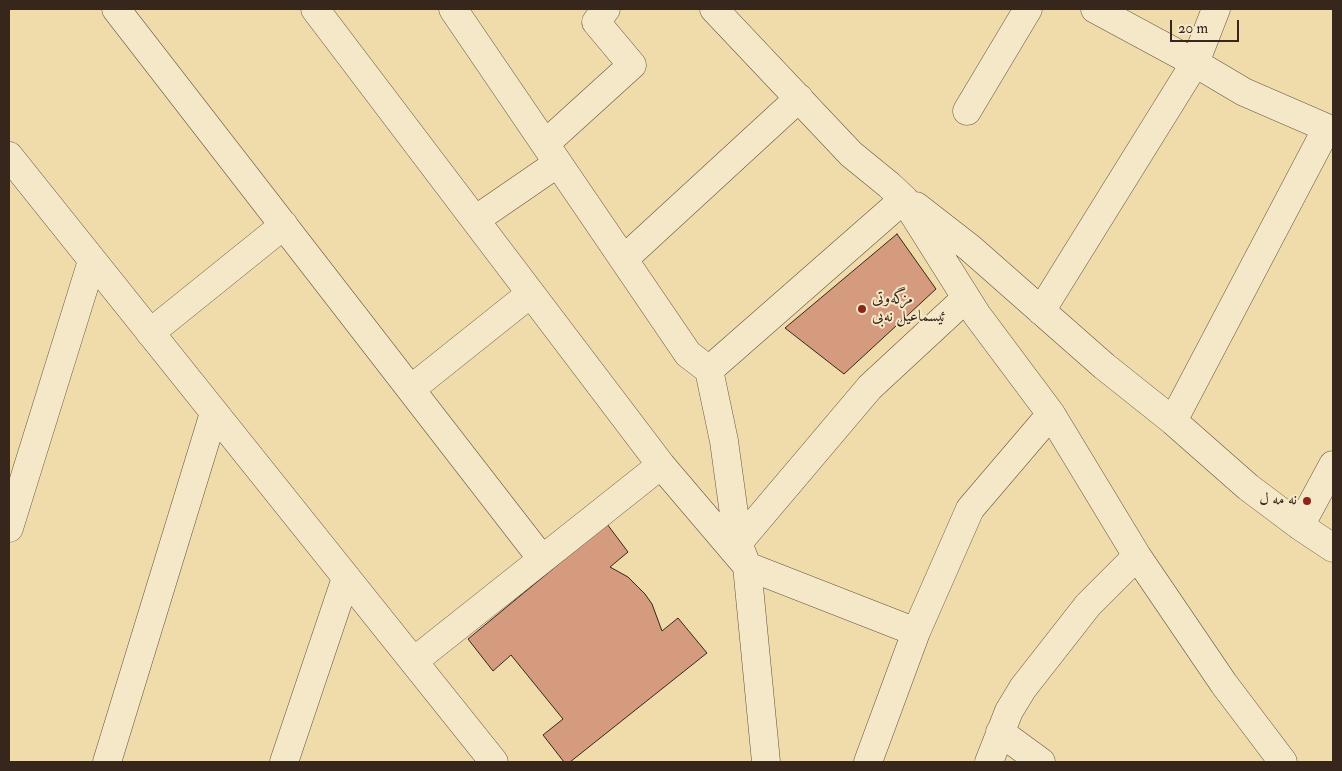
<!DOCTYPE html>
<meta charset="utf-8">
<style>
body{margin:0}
#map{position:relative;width:1342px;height:771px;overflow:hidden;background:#f0dbaa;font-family:"IM FELL Double Pica",serif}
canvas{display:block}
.frame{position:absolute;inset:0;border:10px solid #36261b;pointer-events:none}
.scale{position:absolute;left:1170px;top:20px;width:69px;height:22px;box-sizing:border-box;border:2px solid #36261b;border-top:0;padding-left:6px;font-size:15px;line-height:18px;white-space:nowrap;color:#36261b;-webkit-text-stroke:4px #f5e8c8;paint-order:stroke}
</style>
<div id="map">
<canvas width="1342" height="771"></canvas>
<div class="frame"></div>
<div class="scale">20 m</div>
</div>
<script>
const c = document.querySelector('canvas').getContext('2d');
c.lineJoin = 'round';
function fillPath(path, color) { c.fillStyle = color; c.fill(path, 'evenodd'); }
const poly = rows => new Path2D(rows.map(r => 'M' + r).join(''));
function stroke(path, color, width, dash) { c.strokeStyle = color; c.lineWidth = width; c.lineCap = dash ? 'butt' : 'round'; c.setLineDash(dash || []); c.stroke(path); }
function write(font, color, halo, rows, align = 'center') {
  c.font = font + ' "IM FELL Double Pica",Amiri,serif'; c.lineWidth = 4; c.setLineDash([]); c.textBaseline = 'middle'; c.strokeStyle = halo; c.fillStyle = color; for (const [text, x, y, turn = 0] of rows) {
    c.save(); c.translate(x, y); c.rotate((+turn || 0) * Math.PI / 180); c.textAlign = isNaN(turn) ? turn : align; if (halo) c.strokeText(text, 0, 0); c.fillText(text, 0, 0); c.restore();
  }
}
const building = poly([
 [897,234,936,289,844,374,785,328,897,234],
 [607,524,628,552,610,567,628,577,645,594,652,604,662,631,678,618,707,653,570,762,564,762,543,735,563,719,511,655,493,671,468,639,607,524]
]);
fillPath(building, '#d59b7f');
stroke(building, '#36261b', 1);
const minor = poly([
 [116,9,542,559],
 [315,9,661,465,747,566,916,632],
 [453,9,688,354,709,370,724,441,738,543,747,566,766,762],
 [714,9,851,154,889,185,904,199,977,315,1051,414,1137,556,1224,684,1283,762],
 [1095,9,1195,63,1244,92,1327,128,1333,133],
 [967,111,1028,9],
 [545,144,632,65,596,22,606,9],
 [9,156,494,762],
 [916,206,970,248,1104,366,1173,421,1248,487,1300,526,1333,548],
 [475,220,558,163],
 [624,259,799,98],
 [1041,311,1195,63,1216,9],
 [150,333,284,225],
 [709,370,904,199],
 [411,389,530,294],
 [1173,421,1327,128],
 [1300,526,1333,465],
 [9,528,92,261],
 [738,543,870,387,965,299],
 [414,661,661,465],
 [1000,732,1041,762],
 [107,762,214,413],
 [284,762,346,578],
 [868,762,916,632,970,509,1051,414],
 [989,762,1009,711,1023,688,1088,605,1137,556]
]);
stroke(minor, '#64533f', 29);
stroke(minor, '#f5e8c8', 28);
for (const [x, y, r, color] of [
 [862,309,5,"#8f2418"],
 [1307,501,5,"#8f2418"]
]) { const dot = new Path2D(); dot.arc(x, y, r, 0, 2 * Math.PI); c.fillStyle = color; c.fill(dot); stroke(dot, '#f5e8c8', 2); }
write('16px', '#36261b', '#f5e8c8', [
 ["مزگەوتی",872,300],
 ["ئیسماعیل نەبی",872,318],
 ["نه مه ل",1297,501,"right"]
], 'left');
</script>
